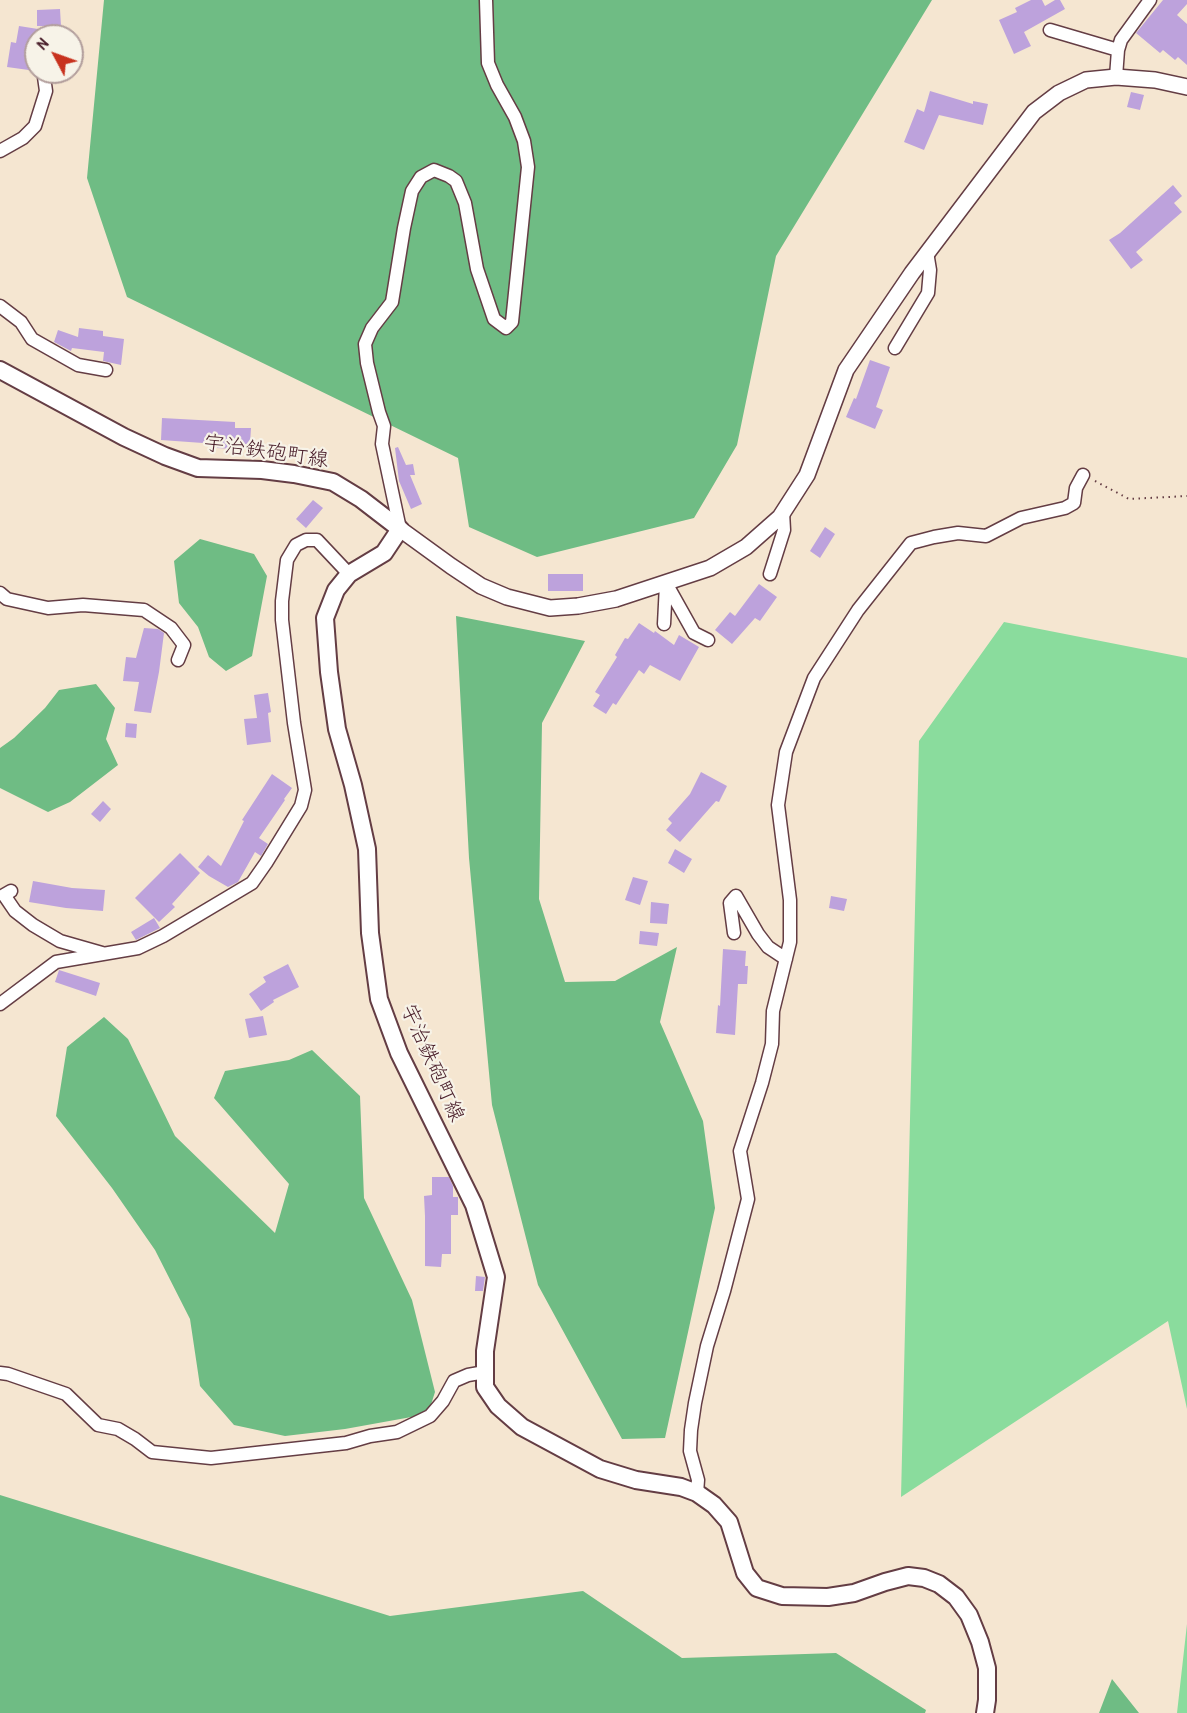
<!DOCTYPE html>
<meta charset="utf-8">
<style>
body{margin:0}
#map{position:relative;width:1187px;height:1713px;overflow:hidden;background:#f5e6d1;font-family:"Patrick Hand",sans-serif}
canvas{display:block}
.north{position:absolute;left:24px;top:24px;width:60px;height:60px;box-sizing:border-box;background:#f7f3e8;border:2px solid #b29e9c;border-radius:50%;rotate:311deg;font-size:16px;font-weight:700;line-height:24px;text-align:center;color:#4a1f2b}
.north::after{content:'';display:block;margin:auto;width:21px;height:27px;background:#c8321e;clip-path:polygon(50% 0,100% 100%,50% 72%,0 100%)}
</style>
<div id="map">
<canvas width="1187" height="1713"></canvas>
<div class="north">N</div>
</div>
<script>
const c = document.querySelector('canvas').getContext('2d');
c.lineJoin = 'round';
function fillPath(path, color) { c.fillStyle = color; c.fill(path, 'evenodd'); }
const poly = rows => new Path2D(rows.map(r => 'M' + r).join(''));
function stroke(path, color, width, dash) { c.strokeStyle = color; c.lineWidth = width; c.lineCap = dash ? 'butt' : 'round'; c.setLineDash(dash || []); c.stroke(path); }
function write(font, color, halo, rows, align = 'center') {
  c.font = font + ' "Patrick Hand","Klee One",sans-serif'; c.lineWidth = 4.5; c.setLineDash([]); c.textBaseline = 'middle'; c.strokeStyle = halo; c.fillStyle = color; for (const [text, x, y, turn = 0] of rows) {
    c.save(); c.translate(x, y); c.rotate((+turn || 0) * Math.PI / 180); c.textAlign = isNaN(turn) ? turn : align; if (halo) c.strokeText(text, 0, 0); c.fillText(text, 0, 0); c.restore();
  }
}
fillPath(poly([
 [1004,622,1187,658,1187,1409,1168,1321,901,1497,919,741],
 [1187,1624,1187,1713,1177,1713]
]), '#8adc9d');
fillPath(poly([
 [104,0,932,0,776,256,737,445,694,518,537,557,469,527,458,458,127,297,87,178],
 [200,539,254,554,267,576,252,656,226,671,209,657,198,627,179,603,174,561],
 [456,616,585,641,542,723,539,899,565,982,615,981,677,947,660,1022,703,1121,715,1208,665,1438,622,1439,538,1285,492,1105,469,858],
 [96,684,115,708,106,739,118,765,70,802,48,812,0,788,0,748,14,738,45,708,59,690],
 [104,1017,128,1039,175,1136,275,1233,289,1184,214,1098,225,1071,289,1060,312,1050,360,1096,364,1198,412,1300,435,1392,428,1414,345,1429,285,1436,234,1425,200,1386,190,1319,155,1250,112,1188,56,1116,67,1047],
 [0,1495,390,1616,583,1591,682,1658,836,1653,926,1710,925,1713,0,1713],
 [1112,1679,1139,1713,1099,1713]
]), '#6fbc84');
fillPath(poly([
 [1031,0,1042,0,1045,6,1055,0,1060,0,1065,9,1024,32,1031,46,1014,54,999,20,1017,12,1015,8],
 [1163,0,1187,0,1187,4,1177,15,1187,24,1187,65,1178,57,1175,60,1163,50,1160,53,1136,33],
 [60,9,61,26,37,26,37,10],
 [19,26,38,29,33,57,36,58,36,71,7,67,11,42,16,43],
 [930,91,973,104,973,101,988,104,983,125,939,115,924,150,904,142,917,109,924,112],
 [1131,92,1144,95,1140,110,1127,107],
 [1173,185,1182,196,1174,203,1182,212,1136,252,1143,260,1131,269,1109,240,1120,233],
 [79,328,103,331,103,336,124,339,121,365,103,361,104,352,72,348,71,351,54,342,58,330,78,337],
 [870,360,890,367,876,407,883,410,875,429,846,417,854,398,856,399],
 [162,418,235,422,235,428,251,428,250,444,234,444,233,449,217,448,217,444,161,440],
 [398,447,406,465,413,464,415,475,410,475,422,504,411,509,399,481,395,448],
 [313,500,323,508,306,528,296,519],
 [825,527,835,534,820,558,810,551],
 [548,574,583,574,583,591,548,591],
 [759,584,777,597,760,621,755,618,732,644,715,630,730,612,735,616],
 [639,623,654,633,655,631,674,645,679,635,699,647,680,681,650,665,644,674,639,670,616,705,613,703,606,714,593,706,600,695,595,692,617,657,615,655,625,638,628,639],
 [144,628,158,629,164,633,159,672,151,713,134,711,139,682,123,681,126,657,136,658],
 [268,693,271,712,268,713,271,742,247,745,244,719,257,718,254,695],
 [126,723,137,724,136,738,125,737],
 [701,772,727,786,719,802,716,801,680,842,666,830,672,823,668,819,690,794],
 [272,774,292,788,284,799,285,800,259,838,268,844,261,856,255,852,238,882,228,887,209,876,198,867,208,855,221,866,244,821,242,820],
 [103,801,111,809,100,822,91,814],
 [675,849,692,859,684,873,668,863],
 [180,853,200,873,172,904,175,907,159,922,135,898],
 [633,877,648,881,640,905,625,900],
 [33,881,72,888,105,890,103,911,66,908,29,902],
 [831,896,847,899,844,911,829,908],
 [651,902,669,904,667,924,650,923],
 [154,918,160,928,136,940,131,932],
 [640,931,659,933,657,946,639,944],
 [723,949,746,951,745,966,748,966,747,984,738,984,735,1035,716,1033,718,1005,720,1006],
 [288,964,299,987,273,1000,274,1002,261,1011,249,994,266,982,263,977],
 [59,970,100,983,96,996,55,982],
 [263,1016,267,1035,249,1038,245,1019],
 [432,1177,449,1177,453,1186,453,1197,458,1197,458,1215,451,1215,451,1254,442,1254,441,1267,425,1266,425,1216,424,1196,432,1195],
 [476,1276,485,1277,483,1291,475,1291]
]), '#bda2dc');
const minor = poly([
 [1050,30,1118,50],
 [1116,77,1118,50,1121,40,1150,0],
 [0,151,23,138,35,126,46,91,44,77],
 [0,306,21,322,32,339,78,365,106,370],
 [895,348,928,293,930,270,927,252],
 [400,529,382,444,384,426,379,412,367,363,365,344,372,328,392,302,404,228,412,191,421,177,434,170,449,176,456,181,465,203,477,269,494,319,506,328,512,322,528,167,524,141,515,117,497,85,488,63,486,0],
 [770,574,784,530,783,512],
 [666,583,694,633,708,640],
 [0,593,7,599,48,608,83,605,144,610,171,628,184,645,178,660],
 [664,624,666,584],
 [11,891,4,895,15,911,33,925,60,941,102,953],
 [734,933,730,903,736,896,758,934,768,947,786,959],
 [0,1004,56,962,138,948,163,936,252,883,266,863,301,806,305,790,294,723,282,620,282,601,287,560,296,545,306,540,317,540,349,574],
 [0,1373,8,1374,66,1394,98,1425,118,1429,135,1439,152,1452,211,1458,346,1443,370,1436,397,1432,430,1416,443,1401,454,1381,468,1375,485,1372],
 [697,1493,698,1480,690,1451,691,1430,695,1403,707,1346,724,1291,748,1199,740,1151,762,1083,772,1044,773,1011,790,942,790,900,778,805,786,752,814,678,858,610,911,543,934,537,958,533,986,536,1021,518,1065,508,1074,503,1076,488,1083,475]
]);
const tertiary = poly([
 [400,529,451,566,481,586,507,597,550,608,578,606,616,599,710,568,746,547,780,517,807,475,846,370,912,273,1034,112,1059,93,1086,80,1116,77,1155,80,1187,87]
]);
const secondary = poly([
 [0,370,124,437,165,456,198,468,262,470,294,474,333,482,361,499,400,529,384,553,349,574,336,590,325,618,329,672,337,729,353,785,367,849,370,933,379,999,399,1053,474,1205,496,1277,485,1351,485,1387,498,1406,522,1427,600,1469,636,1480,681,1487,697,1493,714,1505,729,1522,745,1573,757,1588,782,1596,828,1597,854,1593,885,1582,908,1576,924,1578,939,1584,956,1597,969,1615,980,1642,987,1668,987,1700,985,1713]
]);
stroke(minor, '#643d44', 15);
stroke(tertiary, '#643d44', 18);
stroke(secondary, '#643d44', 20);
stroke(poly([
 [1095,481,1129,499,1187,496]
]), '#643d44', 2, [1.5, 4.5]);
stroke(minor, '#fff', 12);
stroke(tertiary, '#fff', 15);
stroke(secondary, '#fff', 16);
write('21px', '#4a1f2b', '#f7f3e8', [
 ["宇治鉄砲町線",266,452,8],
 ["宇治鉄砲町線",432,1063,66]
]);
</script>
